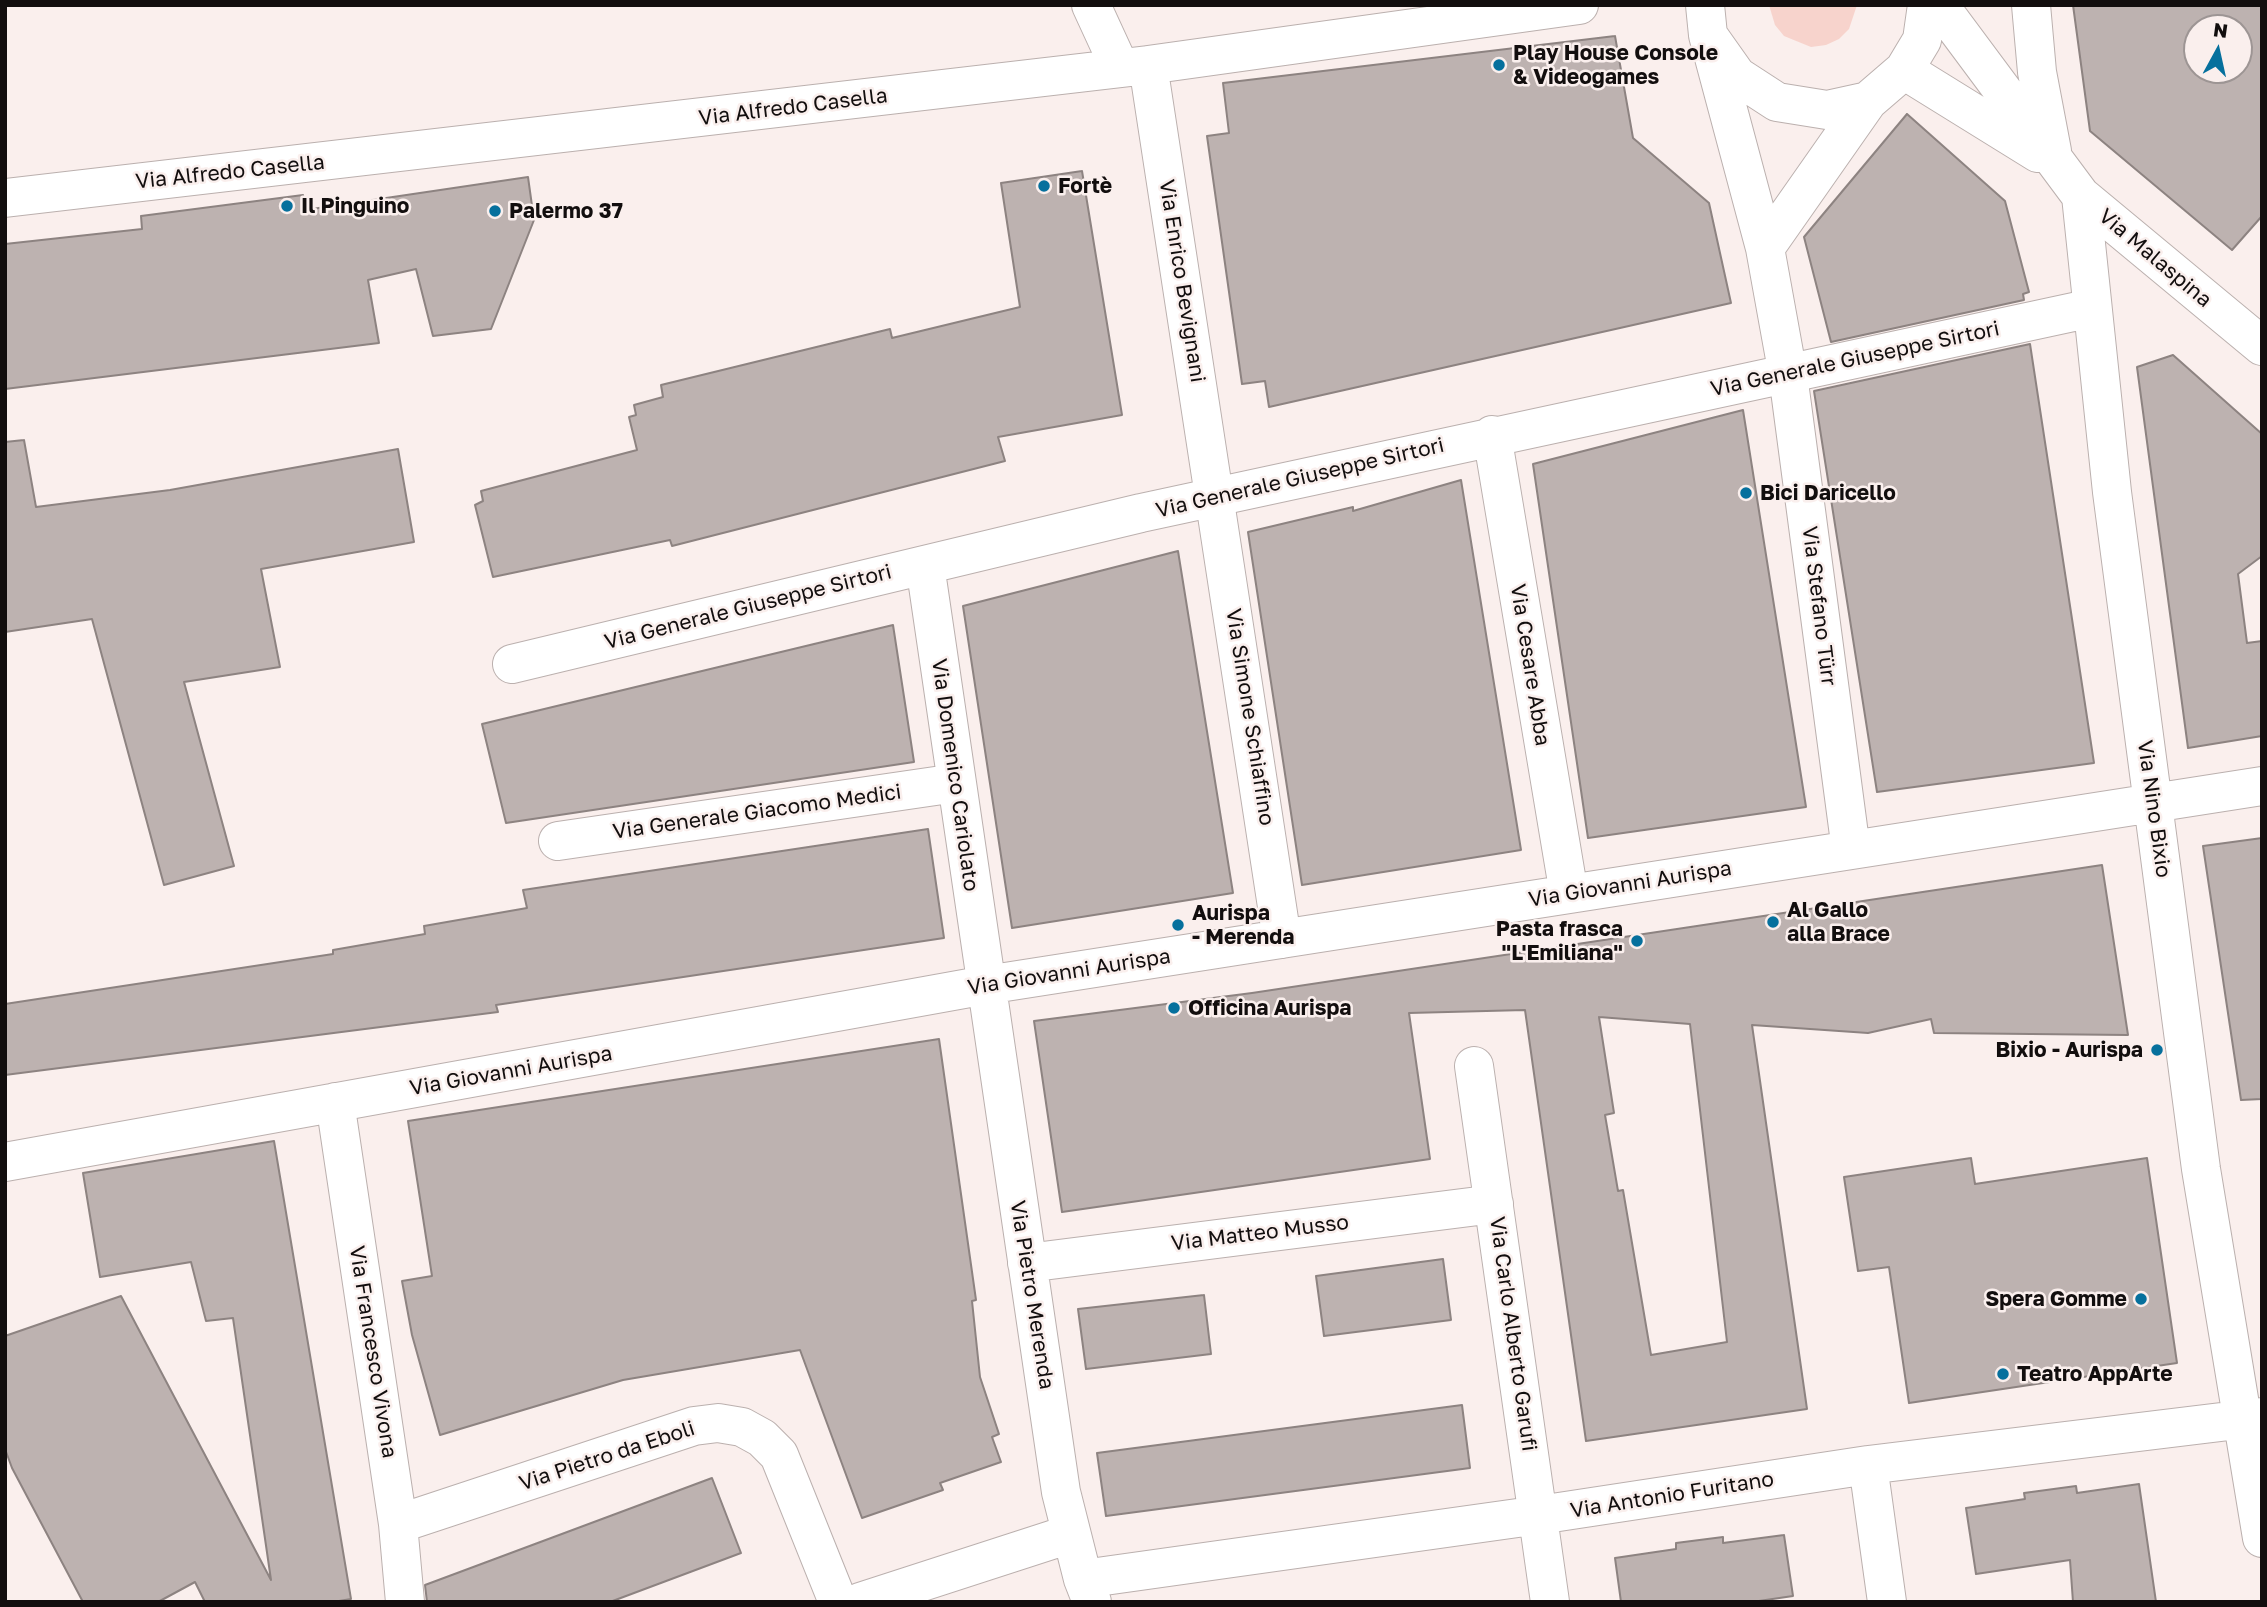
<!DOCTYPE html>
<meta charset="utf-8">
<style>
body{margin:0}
#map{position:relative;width:2267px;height:1607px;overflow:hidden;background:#faefed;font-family:"Golos Text",sans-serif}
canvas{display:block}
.frame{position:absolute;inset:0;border:7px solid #120e0e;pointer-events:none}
.north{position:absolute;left:2183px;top:14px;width:70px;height:70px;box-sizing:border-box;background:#faefed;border:2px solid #9d9594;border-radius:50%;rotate:8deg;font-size:19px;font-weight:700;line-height:28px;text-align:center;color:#120e0e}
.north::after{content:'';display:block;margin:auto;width:24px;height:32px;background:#06709d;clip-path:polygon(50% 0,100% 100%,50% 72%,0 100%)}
</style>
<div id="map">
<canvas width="2267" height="1607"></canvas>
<div class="frame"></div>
<div class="north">N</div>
</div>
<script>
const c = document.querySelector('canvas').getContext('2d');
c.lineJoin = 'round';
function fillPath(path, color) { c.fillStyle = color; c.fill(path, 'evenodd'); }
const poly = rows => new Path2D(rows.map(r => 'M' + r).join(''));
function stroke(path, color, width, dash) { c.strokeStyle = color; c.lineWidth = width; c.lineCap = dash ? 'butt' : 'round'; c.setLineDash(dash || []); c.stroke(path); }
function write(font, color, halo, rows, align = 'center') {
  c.font = font + ' "Golos Text",sans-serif'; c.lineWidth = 5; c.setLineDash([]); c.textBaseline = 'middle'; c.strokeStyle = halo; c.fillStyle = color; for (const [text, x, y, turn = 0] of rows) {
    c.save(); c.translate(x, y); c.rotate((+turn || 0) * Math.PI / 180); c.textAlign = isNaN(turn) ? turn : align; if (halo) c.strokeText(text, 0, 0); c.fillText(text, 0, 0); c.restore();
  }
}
fillPath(poly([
 [1769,5,1857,5,1849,29,1839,39,1826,45,1811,47,1784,36,1775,25]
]), '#f7d3cc');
const building = poly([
 [2073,5,2262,5,2262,216,2232,250,2090,131,2073,5],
 [2197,28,2239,28,2239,70,2197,70,2197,28],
 [1615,36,1633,138,1709,203,1731,303,1269,407,1265,381,1242,384,1207,136,1229,133,1223,83,1615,36],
 [1907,114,2005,201,2029,292,2023,294,2024,300,1831,342,1804,237,1907,114],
 [1082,171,1122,415,998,437,1005,461,672,546,670,540,493,577,475,505,483,501,481,491,637,450,629,417,636,415,634,405,663,397,661,385,890,329,892,338,1020,307,1001,183,1082,171],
 [528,177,534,220,491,329,433,336,416,269,368,280,379,343,5,389,5,244,142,229,141,216,303,195,305,210,528,177],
 [2030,344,2094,763,1877,792,1814,391,2030,344],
 [2173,355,2262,434,2262,556,2238,574,2247,643,2262,641,2262,736,2188,748,2137,367,2173,355],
 [1743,410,1806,807,1588,838,1533,464,1743,410],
 [24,440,36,507,170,490,398,449,414,542,261,569,280,667,184,682,234,866,164,885,92,619,5,632,5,442,24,440],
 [1461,480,1521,850,1302,885,1248,532,1353,507,1353,511,1461,480],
 [1178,551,1233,893,1012,928,963,606,1178,551],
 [893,625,914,762,506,823,482,724,893,625],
 [928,829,944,938,496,1005,498,1012,5,1075,5,1004,333,954,333,950,425,934,424,926,527,908,523,890,928,829],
 [2262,838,2262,1099,2241,1100,2203,846,2262,838],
 [2102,865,2128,1035,1934,1033,1931,1019,1868,1033,1752,1025,1807,1409,1586,1441,1525,1010,1409,1013,1430,1159,1062,1212,1034,1021,1252,993,2102,865],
 [1599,1017,1690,1024,1727,1342,1651,1355,1623,1190,1618,1191,1605,1115,1614,1113,1599,1017],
 [939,1039,976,1300,972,1301,980,1377,999,1434,992,1437,1001,1462,940,1483,943,1490,862,1518,800,1350,623,1380,440,1435,412,1335,402,1281,432,1276,408,1121,939,1039],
 [274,1141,351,1599,333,1602,205,1602,195,1582,158,1602,83,1602,12,1468,5,1449,5,1336,121,1296,271,1580,233,1318,206,1321,191,1262,100,1277,83,1173,274,1141],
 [1971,1158,1975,1184,2147,1158,2177,1363,1909,1403,1889,1267,1858,1271,1844,1177,1971,1158],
 [1443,1259,1451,1320,1324,1336,1316,1276,1443,1259],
 [1204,1295,1211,1354,1086,1369,1078,1309,1204,1295],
 [1462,1405,1470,1468,1106,1516,1097,1453,1462,1405],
 [712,1478,741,1553,610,1602,427,1602,425,1585,712,1478],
 [2139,1484,2156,1602,2073,1602,2070,1560,1976,1574,1966,1508,2025,1499,2024,1493,2076,1486,2077,1493,2139,1484],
 [1784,1535,1793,1596,1752,1602,1621,1602,1615,1558,1676,1549,1676,1543,1723,1537,1723,1543,1784,1535]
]);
fillPath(building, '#bdb2b0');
stroke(building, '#8d8381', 2);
const street = poly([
 [1091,5,1120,68],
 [1705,5,1708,35,1737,76,1777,102,1827,110,1868,101,1904,70,1922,40,1927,5],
 [1939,5,2081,196,2262,346],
 [2031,5,2037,72,2052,151],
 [1708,35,1765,248,1788,375,1851,850],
 [1148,65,1282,939],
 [1904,70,2038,153],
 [2081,196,2112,492,2201,1169,2262,1538],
 [5,198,1148,65,1579,5],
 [1765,248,1868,101],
 [1492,435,1569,894],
 [925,565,1061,1492,1083,1579,1092,1602],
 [512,664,1141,513,2092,308],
 [558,841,956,783],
 [1474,1066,1550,1602],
 [335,1102,398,1524,405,1602],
 [5,1162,986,985,2262,786],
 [1027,1263,1494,1204],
 [1868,1465,1887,1602],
 [398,1524,694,1426,718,1423,742,1427,762,1438,779,1455,838,1602],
 [1083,1579,1539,1515,1868,1465,2262,1417],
 [860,1602,1070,1534]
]);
stroke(street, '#bbb0ae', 40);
stroke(street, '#fff', 38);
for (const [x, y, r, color] of [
 [1499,65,7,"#06709d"],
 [1044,186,7,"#06709d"],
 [287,206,7,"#06709d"],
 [495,211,7,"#06709d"],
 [1746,493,7,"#06709d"],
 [1773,922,7,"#06709d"],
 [1178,925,7,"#06709d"],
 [1637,941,7,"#06709d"],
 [1174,1008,7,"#06709d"],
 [2157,1050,7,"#06709d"],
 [2141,1299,7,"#06709d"],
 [2003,1374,7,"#06709d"]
]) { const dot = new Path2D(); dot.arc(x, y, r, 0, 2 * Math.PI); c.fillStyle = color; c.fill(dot); stroke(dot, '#faefed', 2.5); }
write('bold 21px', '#120e0e', '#faefed', [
 ["Play House Console",1513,53],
 ["& Videogames",1513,77],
 ["Fortè",1058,186],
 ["Il Pinguino",301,206],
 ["Palermo 37",509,211],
 ["Bici Daricello",1760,493],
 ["Al Gallo",1787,910],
 ["alla Brace",1787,934],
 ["Aurispa",1192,913],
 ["- Merenda",1192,937],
 ["Pasta frasca",1623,929,"right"],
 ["\"L'Emiliana\"",1623,953,"right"],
 ["Officina Aurispa",1188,1008],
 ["Bixio - Aurispa",2143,1050,"right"],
 ["Spera Gomme",2127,1299,"right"],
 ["Teatro AppArte",2017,1374]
], 'left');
write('21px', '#120e0e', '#faefed', [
 ["Via Alfredo Casella",793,107,-7],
 ["Via Alfredo Casella",230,172,-6],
 ["Via Malaspina",2155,258,40],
 ["Via Enrico Bevignani",1182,281,81],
 ["Via Generale Giuseppe Sirtori",1855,359,-12],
 ["Via Generale Giuseppe Sirtori",1300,478,-13],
 ["Via Stefano Türr",1819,606,83],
 ["Via Generale Giuseppe Sirtori",748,607,-14],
 ["Via Cesare Abba",1530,665,81],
 ["Via Simone Schiaffino",1250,717,81],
 ["Via Domenico Cariolato",955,775,82],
 ["Via Nino Bixio",2154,809,82],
 ["Via Generale Giacomo Medici",757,812,-8],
 ["Via Giovanni Aurispa",1630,884,-9],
 ["Via Giovanni Aurispa",1069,972,-9],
 ["Via Giovanni Aurispa",511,1071,-10],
 ["Via Matteo Musso",1260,1233,-7],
 ["Via Pietro Merenda",1032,1295,81],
 ["Via Carlo Alberto Garufi",1513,1334,82],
 ["Via Francesco Vivona",373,1352,81],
 ["Via Pietro da Eboli",607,1456,-18],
 ["Via Antonio Furitano",1672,1495,-9]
]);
</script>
